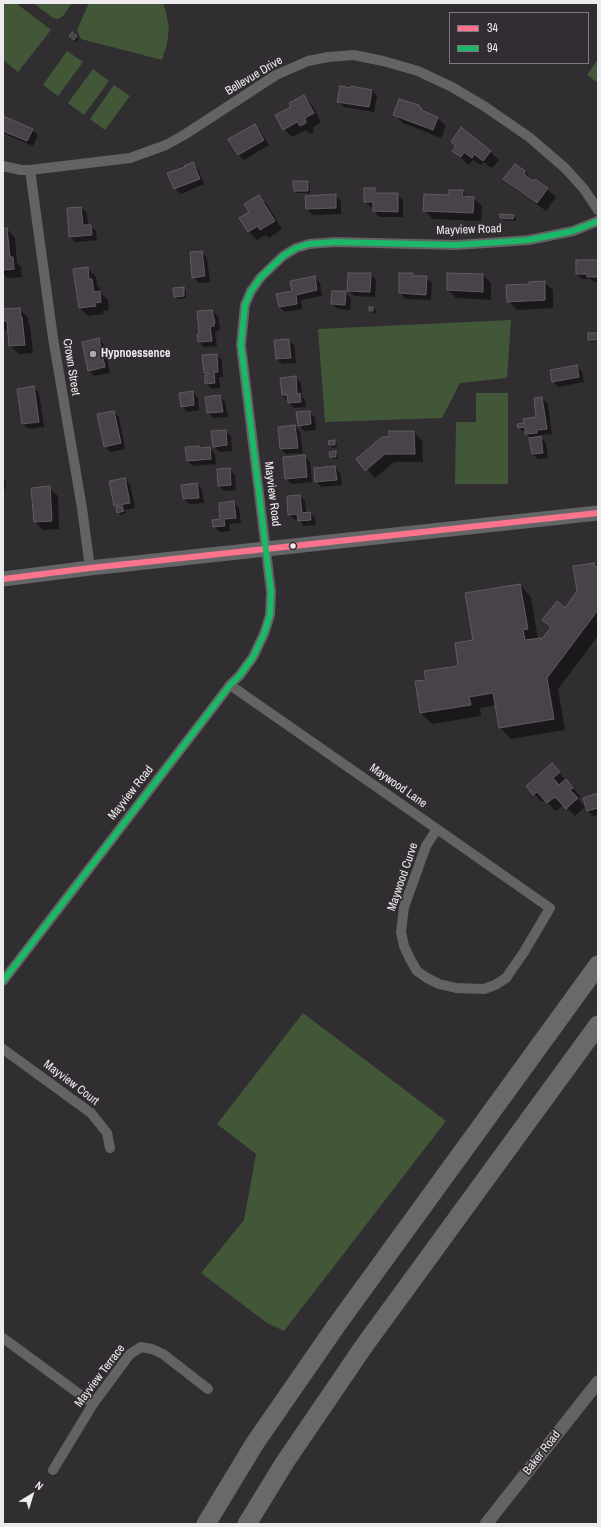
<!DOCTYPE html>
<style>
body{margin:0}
#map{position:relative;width:601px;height:1527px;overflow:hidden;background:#312e31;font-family:"Archivo Narrow",sans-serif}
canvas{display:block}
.frame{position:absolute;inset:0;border:4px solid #eeebee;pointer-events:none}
.legend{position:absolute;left:449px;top:12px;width:140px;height:52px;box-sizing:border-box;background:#322d32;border:1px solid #7d797d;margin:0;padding:5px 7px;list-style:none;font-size:12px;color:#eeebee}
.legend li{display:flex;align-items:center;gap:8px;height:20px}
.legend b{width:20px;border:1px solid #7d797d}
.north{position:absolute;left:12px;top:1475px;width:40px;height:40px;-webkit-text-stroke:3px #322d32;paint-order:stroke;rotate:38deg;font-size:11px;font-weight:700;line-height:16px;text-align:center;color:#eeebee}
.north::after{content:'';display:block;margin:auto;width:14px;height:18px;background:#eeebee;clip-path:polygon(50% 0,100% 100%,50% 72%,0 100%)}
</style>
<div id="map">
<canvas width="601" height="1527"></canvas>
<div class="frame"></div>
<ul class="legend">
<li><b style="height:5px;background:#fc738d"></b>34</li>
<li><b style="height:5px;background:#1ab867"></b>94</li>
</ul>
<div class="north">N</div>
</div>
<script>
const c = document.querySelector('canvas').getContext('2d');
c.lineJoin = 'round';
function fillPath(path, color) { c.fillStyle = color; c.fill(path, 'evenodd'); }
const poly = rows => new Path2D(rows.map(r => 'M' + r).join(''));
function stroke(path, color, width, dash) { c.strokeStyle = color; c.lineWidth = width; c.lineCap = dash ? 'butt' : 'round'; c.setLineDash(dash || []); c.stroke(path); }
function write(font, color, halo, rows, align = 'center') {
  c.font = font + ' "Archivo Narrow",sans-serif'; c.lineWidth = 3.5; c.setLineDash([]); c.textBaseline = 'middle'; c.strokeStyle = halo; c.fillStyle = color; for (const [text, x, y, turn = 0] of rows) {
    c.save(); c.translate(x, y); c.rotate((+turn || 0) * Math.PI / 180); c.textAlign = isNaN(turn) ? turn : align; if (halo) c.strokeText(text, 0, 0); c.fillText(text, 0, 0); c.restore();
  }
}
fillPath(poly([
 [3,3,16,3,51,30,18,72,3,60],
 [33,3,72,3,63,16,58,19,53,18],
 [89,3,163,3,166,12,169,28,167,44,162,60,81,39,77,30],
 [67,51,83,62,58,96,43,85],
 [598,59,598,83,587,75],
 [93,69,109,81,84,115,68,103],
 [114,85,130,96,105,130,90,119],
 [511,320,507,378,460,383,442,418,325,422,318,329],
 [476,393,508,393,508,484,455,484,456,422,476,422],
 [303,1013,446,1121,284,1331,267,1323,201,1273,244,1220,256,1154,217,1124]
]), '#415738');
fillPath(poly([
 [72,33,79,39,77,42,73,38],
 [372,90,377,96,374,112,344,107,338,101],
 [304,96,312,105,321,122,313,127,314,132,310,134,306,130,292,137,284,129,292,107],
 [419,106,425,113,437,117,446,126,441,138,403,123,394,114],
 [3,117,32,130,38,135,33,146,3,133],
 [254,125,260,130,269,145,244,160,238,155],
 [452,142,490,151,499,160,492,168,483,162,481,165,473,160,469,165,453,151,456,147],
 [192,163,198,169,204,184,181,194,175,189,168,173,186,168],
 [525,172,534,182,547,189,556,197,546,211,513,187,505,179],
 [307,182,310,184,310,193,297,193,295,191],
 [374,189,380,194,397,194,403,200,403,217,379,217,374,211,374,207,370,207,365,201],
 [462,191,469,198,473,198,482,206,481,221,433,219,424,210],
 [335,195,341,201,341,214,312,215,307,209,306,197],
 [258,196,267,204,282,229,269,238,266,235,257,240,249,232,241,218,251,212],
 [81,208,87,213,88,226,91,226,96,231,97,240,76,242,70,237,68,209],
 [513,216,516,218,516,221,503,220,501,217],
 [7,229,15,238,17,263,21,267,22,277,8,278,3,274,3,230],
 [201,252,207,258,210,282,199,283,193,277],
 [598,261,598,282,594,282,590,279,582,279,577,274],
 [87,268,96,277,97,285,100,288,101,293,108,300,109,310,103,311,104,314,88,316,80,308,74,270],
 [370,274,376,280,375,297,354,296,348,290],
 [400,274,413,274,415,277,426,277,432,283,431,300,405,299,400,293],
 [448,274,483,275,491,283,491,300,456,298,448,290],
 [314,277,320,283,322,296,301,300,302,309,285,312,280,307,278,295,294,292],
 [544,282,553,290,553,308,517,310,508,301,530,285],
 [183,288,186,290,186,298,178,299,175,296],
 [345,292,351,298,350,310,338,309,332,304],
 [370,308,373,308,376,310,375,314,372,313,370,311],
 [19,309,28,317,29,325,30,327,33,353,19,354,10,346,9,330,5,330,3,328,3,310],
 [212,311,218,316,220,328,219,331,215,332,217,346,204,347,199,342,198,335,200,334],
 [598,334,598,342,591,342,589,339],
 [99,339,104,345,110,373,94,376,89,370],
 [288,340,294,345,296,363,282,364,277,359],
 [217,355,222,360,223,377,219,377,220,388,212,389,206,383,208,376,205,373],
 [576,366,582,372,584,382,558,387,553,381],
 [295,377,301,383,302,397,305,400,306,407,294,408,282,395,281,379],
 [33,387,39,393,44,427,29,429,23,424],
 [193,392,198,398,199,410,187,412,182,406],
 [219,396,225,402,228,417,213,418,208,413],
 [542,398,548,404,552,434,542,435,542,438,541,438,546,443,548,458,538,459,532,454,530,437,519,428,519,425,525,424,537,418],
 [113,412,119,417,125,449,110,452,105,446],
 [310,412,315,418,316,430,304,431,299,425],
 [295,426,300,432,303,453,286,454,281,449],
 [225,431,231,436,232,451,219,452,214,446],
 [414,432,422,441,423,462,394,462,375,478,357,459],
 [335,441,337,444,337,447,332,448,330,445,329,442],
 [199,447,201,449,209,448,215,454,216,464,193,466,187,461],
 [335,452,338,455,338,459,334,459,331,457],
 [304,456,310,462,312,482,291,484,286,478],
 [335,467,340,473,342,485,322,487,316,482],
 [229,469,235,475,236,490,225,491,219,486,218,470],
 [3,478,5,480,6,489,3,489],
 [124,479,130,484,135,508,125,510,126,513,120,515,115,505],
 [197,484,202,490,204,503,189,504,184,499],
 [49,488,58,496,59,529,43,530,35,522],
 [300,496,305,501,306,513,310,513,315,518,316,525,304,526,299,519,295,520,289,514],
 [234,502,239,508,241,523,229,524,230,531,220,532,214,527,221,520],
 [594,564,598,567,598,636,558,689,565,730,511,739,500,727,496,705,480,708,481,716,432,724,421,713,427,680,459,667,474,641,520,585,531,597,538,639,542,640,551,628,544,620,565,609,578,592],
 [552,765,581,797,578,799,585,807,575,816,564,805,556,811,545,800,542,802,534,794],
 [598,794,598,815,593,816,588,811]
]), '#0007');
const building = poly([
 [72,32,77,36,74,40,69,36,72,32],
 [340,86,350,88,351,86,372,90,369,107,337,102,340,86],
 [304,95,314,113,305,118,306,123,300,126,297,122,283,130,275,115,291,107,289,103,304,95],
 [399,99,419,105,419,107,422,108,421,110,438,117,433,130,393,115,399,99],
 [3,116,33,129,27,141,3,131,3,116],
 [255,124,264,140,238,155,228,139,255,124],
 [461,127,491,151,483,161,474,154,472,158,464,152,461,157,452,151,456,146,451,142,461,127],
 [193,162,200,179,174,189,167,173,185,167,184,166,193,162],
 [515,164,525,171,524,174,533,181,535,179,548,188,537,203,503,179,515,164],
 [293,181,308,181,308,191,294,191,293,181],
 [364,188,375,188,375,193,398,193,398,212,373,211,373,202,364,202,364,188],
 [449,190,463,190,462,196,474,197,473,213,423,211,424,194,449,195,449,190],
 [336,194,336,208,306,209,305,196,336,194],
 [259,195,275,221,260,230,258,226,248,232,239,218,249,212,244,204,259,195],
 [81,207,83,225,91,225,92,235,69,237,67,208,81,207],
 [500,214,514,215,513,219,500,218,500,214],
 [7,228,10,257,13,257,14,269,3,270,3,229,7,228],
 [202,251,205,276,192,278,190,252,202,251],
 [576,260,598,260,598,277,587,277,587,274,576,274,576,260],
 [88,267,89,279,92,279,94,292,100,291,101,302,95,303,96,306,79,308,73,269,88,267],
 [348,273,371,273,370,292,347,291,348,273],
 [399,273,413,273,413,276,427,276,426,295,399,293,399,273],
 [447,273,483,274,483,292,447,290,447,273],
 [315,276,317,290,296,295,297,304,279,307,276,294,292,291,290,281,315,276],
 [545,281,545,300,507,302,506,285,529,284,529,282,545,281],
 [184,287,184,296,174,297,173,288,184,287],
 [332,291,346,291,345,305,331,304,332,291],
 [369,307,373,307,373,311,369,311,369,307],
 [20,308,21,317,22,317,25,345,9,346,7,321,3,321,3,309,20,308],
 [212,310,215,323,214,323,214,326,210,327,212,341,198,342,197,334,199,334,197,311,212,310],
 [588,333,598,333,598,340,588,340,588,333],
 [99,338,105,367,88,371,82,342,99,338],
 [289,339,291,358,276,359,274,340,289,339],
 [217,354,218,372,214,372,215,383,205,384,205,375,208,375,208,373,204,373,202,355,217,354],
 [577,365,579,377,552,382,550,370,577,365],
 [296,376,297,394,300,393,301,402,288,403,287,395,282,395,280,378,296,376],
 [34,386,39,422,22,424,17,389,34,386],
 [193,391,194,405,181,407,179,393,193,391],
 [220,395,223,412,207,413,205,397,220,395],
 [542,397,547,429,537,430,537,433,525,434,525,427,518,428,517,424,524,423,523,419,536,417,534,398,542,397],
 [114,411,121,443,104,447,97,414,114,411],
 [310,411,311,424,298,426,296,412,310,411],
 [295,425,298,448,280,449,278,427,295,425],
 [226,430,227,445,213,447,211,431,226,430],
 [389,431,414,431,415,454,385,454,365,471,356,459,382,437,389,437,389,431],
 [541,436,543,453,532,454,529,438,541,436],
 [335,440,335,445,329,445,328,441,335,440],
 [199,446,200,448,210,447,211,459,187,461,185,447,199,446],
 [336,451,336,457,330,457,329,452,336,451],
 [305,455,307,477,285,479,283,457,305,455],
 [335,466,337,480,315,482,314,468,335,466],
 [230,468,231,485,218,486,217,469,230,468],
 [125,478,130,503,114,506,109,481,125,478],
 [197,483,199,498,183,499,181,485,197,483],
 [50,486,52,521,34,522,31,488,50,486],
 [300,495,302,513,310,512,311,520,298,521,297,514,288,515,287,496,300,495],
 [234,501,236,518,224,519,225,526,213,527,212,520,220,519,219,503,234,501],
 [122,506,124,511,117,513,116,507,122,506],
 [594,563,595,567,598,566,598,610,547,678,554,719,499,728,493,693,469,697,471,705,420,713,415,681,426,680,424,671,458,666,455,643,473,640,465,593,520,584,528,629,523,630,525,640,541,638,541,640,551,627,542,620,557,601,565,608,577,591,573,566,594,563],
 [552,763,560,772,553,778,559,785,566,779,573,788,570,790,578,798,566,809,555,797,547,803,537,792,533,795,526,786,552,763],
 [598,793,598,808,587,811,583,798,598,793]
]);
fillPath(building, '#4a424a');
stroke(building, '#5f5c5f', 1);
stroke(poly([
 [3,166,21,170,30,170,130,158,166,145,184,135,276,75,308,61,328,57,354,55,383,61,418,71,452,87,484,106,529,137,565,168,584,189,598,210],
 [30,170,53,338,82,508,90,568],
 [230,685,437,829,550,908,524,952,506,978,495,985,484,989,456,988,439,984,427,978,417,971,410,959,404,946,401,932,404,907,426,846,437,829],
 [3,981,230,685,240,675,253,657,264,634,270,615,271,592,241,345,245,305,251,291,261,277,283,256,296,248,309,244,335,242,456,245,501,242,529,240,573,231,598,221],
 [3,1049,91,1113,107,1133,110,1148],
 [3,1338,93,1404],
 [53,1470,93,1404,130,1354,141,1347,152,1349,163,1354,208,1389]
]), '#626363', 10);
stroke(poly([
 [486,1524,598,1382]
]), '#626363', 13);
stroke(poly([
 [3,579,90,568,598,513]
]), '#646566', 15);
stroke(poly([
 [206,1524,255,1443,336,1326,598,965],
 [247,1524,285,1462,364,1346,598,1025]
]), '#686a6a', 19);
stroke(poly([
 [3,579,90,568,598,513]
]), '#fc738d', 6);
stroke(poly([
 [3,981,230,685,240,675,253,657,264,634,270,615,271,592,241,345,245,305,251,291,261,277,283,256,296,248,309,244,335,242,456,245,501,242,529,240,573,231,598,221]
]), '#1ab867', 6);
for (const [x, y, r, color] of [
 [93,354,4,"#aca9ac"],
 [293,546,3.5,"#eeebee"]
]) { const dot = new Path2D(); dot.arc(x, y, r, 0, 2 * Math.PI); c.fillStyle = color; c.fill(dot); stroke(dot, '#322d32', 1.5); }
write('12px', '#eeebee', '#322d32', [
 ["Bellevue Drive",254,76,-31],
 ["Mayview Road",469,230,-2],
 ["Crown Street",71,367,81],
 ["Mayview Road",272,494,83],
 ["Maywood Lane",398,786,35],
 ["Mayview Road",131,793,-52],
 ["Maywood Curve",403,877,-71],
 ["Mayview Court",71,1083,37],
 ["Mayview Terrace",100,1376,-53],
 ["Baker Road",542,1453,-52]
]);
write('bold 12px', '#eeebee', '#322d32', [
 ["Hypnoessence",101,354]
], 'left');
</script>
